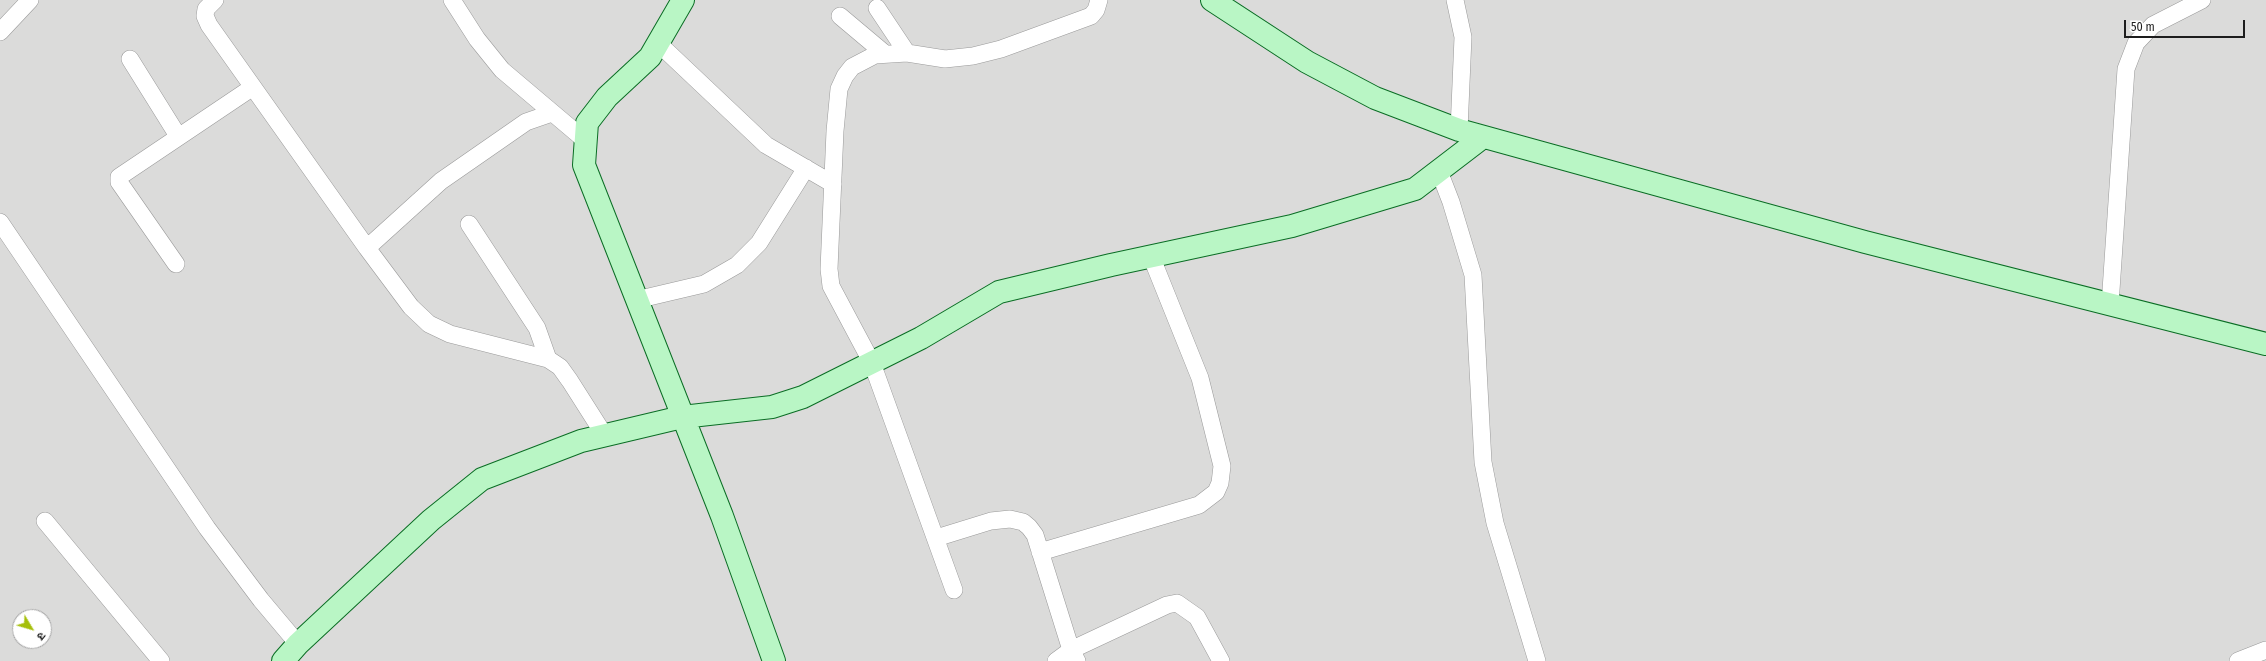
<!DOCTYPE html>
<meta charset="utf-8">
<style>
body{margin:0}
#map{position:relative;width:2266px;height:661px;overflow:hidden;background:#e5eee3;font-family:"Fira Sans Condensed","Noto Sans Devanagari",sans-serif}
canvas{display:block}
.north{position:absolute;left:12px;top:609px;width:40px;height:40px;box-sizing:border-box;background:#fff;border:1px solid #a5a5a5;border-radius:50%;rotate:128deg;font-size:11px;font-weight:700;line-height:16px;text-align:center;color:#1d1d1d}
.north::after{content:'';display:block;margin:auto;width:14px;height:18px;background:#a5bf0a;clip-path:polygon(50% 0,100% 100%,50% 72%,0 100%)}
.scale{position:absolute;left:2124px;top:20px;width:121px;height:18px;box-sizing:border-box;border:2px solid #1d1d1d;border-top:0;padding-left:5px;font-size:12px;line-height:14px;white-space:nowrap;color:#1d1d1d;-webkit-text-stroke:3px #fff;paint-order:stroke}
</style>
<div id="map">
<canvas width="2266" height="661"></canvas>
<div class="north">उ</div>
<div class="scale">50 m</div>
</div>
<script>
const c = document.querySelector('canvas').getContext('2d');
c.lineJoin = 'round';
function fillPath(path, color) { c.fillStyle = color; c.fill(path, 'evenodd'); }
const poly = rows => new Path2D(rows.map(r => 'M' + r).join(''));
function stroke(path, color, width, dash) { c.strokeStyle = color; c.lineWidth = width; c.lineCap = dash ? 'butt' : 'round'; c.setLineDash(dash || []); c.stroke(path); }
fillPath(poly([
 [0,0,2266,0,2266,661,0,661],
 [20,617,44,617,44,641,20,641]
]), '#dbdbda');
const street = poly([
 [215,0,206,9,205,16,209,25,367,248,411,307,429,324,450,334,548,359,560,367,570,381,605,436],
 [452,0,477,39,502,70,586,141],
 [1455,0,1463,37,1459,130],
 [877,8,907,53],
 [840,16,884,53],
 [0,32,30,0],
 [658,43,766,145,833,184],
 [130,59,178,136],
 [1439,171,1451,202,1473,275,1483,462,1495,523,1537,661],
 [0,222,207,528,261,600,298,644],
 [469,224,537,328,548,359],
 [367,248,441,181,526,122,552,113],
 [176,264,119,182,119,177,253,87],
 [636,300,704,284,737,265,759,243,806,168],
 [2110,305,2126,69,2136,43,2153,25,2202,0],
 [45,521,161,661],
 [936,538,991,521,1010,519,1023,522,1029,527,1035,535,1071,650,1077,661],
 [1040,552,1199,505,1216,492,1220,483,1222,466,1200,378,1151,256],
 [954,590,872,363,831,286,829,269,835,131,839,89,845,76,852,67,875,55,907,53,945,59,973,56,1001,49,1091,16,1096,10,1099,0],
 [1056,661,1071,650,1167,605,1177,603,1197,617,1221,661],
 [2238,661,2266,650]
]);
const secondary = poly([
 [683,0,650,57,607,97,587,123,584,165,722,516,774,661],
 [1212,0,1307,62,1375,98,1459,130,1865,242,2266,344],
 [283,661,298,644,431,520,482,479,581,441,682,417,772,407,803,397,921,338,999,292,1111,265,1292,226,1415,189,1483,137]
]);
stroke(street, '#9a9a9a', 18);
stroke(secondary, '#0a6d24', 24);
stroke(street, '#fff', 17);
stroke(secondary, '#b9f6c5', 22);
</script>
